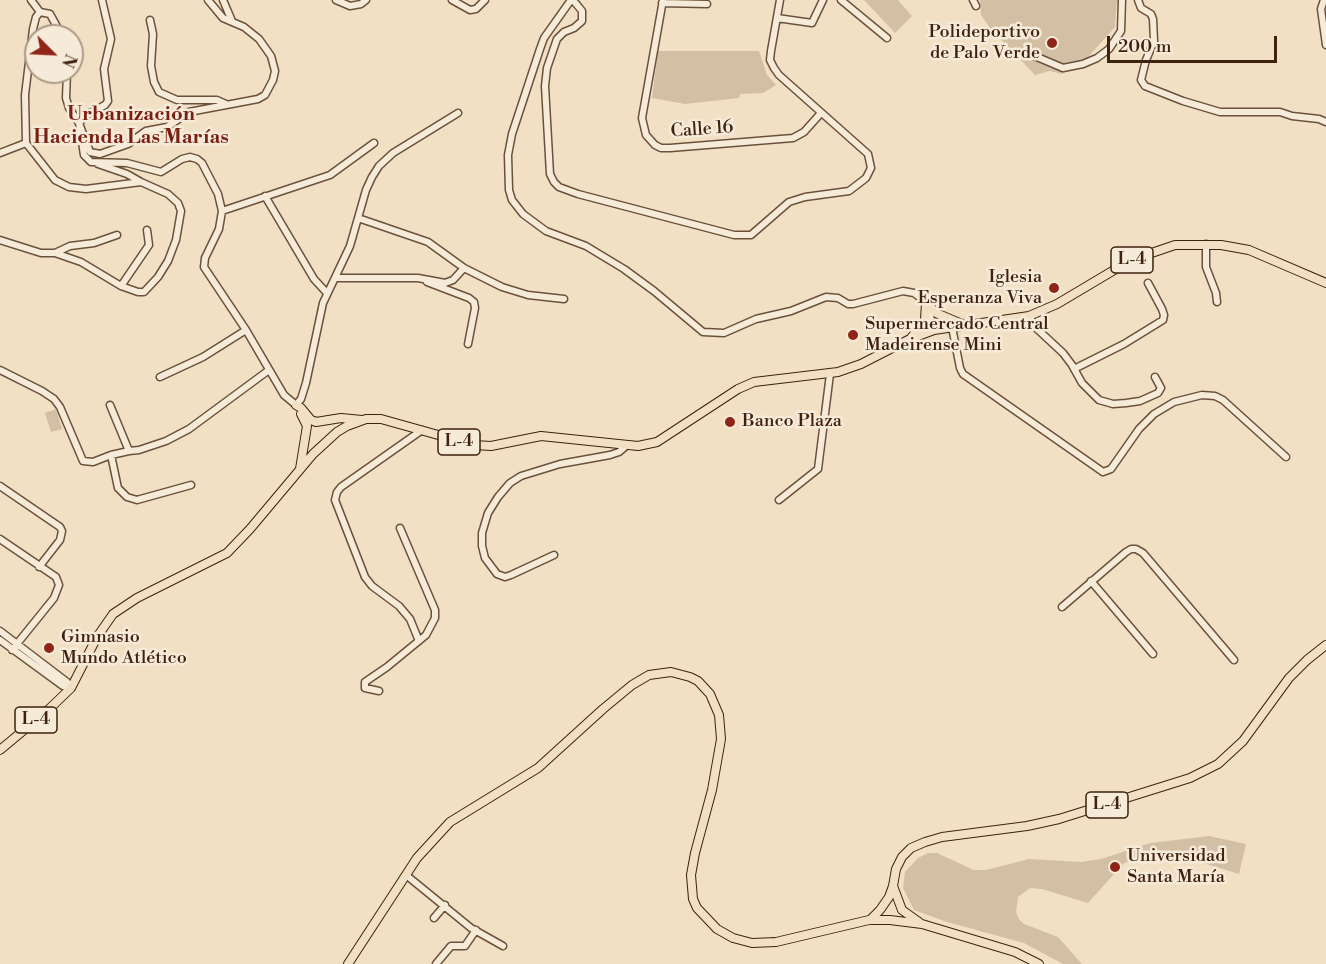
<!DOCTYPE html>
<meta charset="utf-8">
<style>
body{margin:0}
#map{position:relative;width:1326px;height:964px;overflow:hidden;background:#f1e0c3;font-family:"Libre Bodoni",serif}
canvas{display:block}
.north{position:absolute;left:24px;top:24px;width:60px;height:60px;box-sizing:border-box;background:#f6ebd8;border:2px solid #ac9a87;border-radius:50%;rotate:114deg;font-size:16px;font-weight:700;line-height:24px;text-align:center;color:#3e210e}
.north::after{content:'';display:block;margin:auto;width:21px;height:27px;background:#8f2418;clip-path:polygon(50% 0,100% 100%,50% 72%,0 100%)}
.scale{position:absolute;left:1107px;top:36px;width:170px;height:27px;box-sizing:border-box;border:3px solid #3e210e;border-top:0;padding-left:8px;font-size:18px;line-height:21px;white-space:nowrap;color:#3e210e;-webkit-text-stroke:4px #f6ebd8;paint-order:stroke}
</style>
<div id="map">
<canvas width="1326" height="964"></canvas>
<div class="north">N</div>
<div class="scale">200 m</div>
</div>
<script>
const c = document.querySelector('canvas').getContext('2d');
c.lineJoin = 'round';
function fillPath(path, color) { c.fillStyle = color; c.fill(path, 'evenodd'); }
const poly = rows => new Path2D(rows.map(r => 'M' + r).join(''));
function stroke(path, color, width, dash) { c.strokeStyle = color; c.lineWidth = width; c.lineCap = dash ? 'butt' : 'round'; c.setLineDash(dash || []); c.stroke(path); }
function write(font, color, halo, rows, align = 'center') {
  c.font = font + ' "Libre Bodoni",serif'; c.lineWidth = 5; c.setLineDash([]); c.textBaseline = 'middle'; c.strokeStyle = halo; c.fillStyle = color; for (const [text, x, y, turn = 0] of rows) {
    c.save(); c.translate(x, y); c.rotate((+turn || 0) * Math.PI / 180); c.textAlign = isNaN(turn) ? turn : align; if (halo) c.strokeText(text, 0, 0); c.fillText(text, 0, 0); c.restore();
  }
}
fillPath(poly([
 [864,0,898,0,912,16,895,33],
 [980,0,1117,0,1115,27,1088,57,1062,74,1050,71,1035,75,991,29,981,15],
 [658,51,759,51,767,75,776,85,763,93,740,94,739,98,685,104,652,98],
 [56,409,62,429,51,432,45,413],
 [1209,836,1246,844,1239,874,1177,855,1155,853,1137,856,1123,864,1088,903,1042,889,1030,888,1018,897,1016,912,1019,919,1024,924,1058,937,1082,964,1063,964,1024,943,947,922,914,910,903,888,905,872,918,858,928,853,937,853,974,870,986,870,1029,859,1081,862,1101,859,1150,843]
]), '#d3c0a4');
const minor = poly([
 [31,0,40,12],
 [208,0,223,18,244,27,259,39,271,56,275,71,273,80,265,95,258,99,189,112,167,127,146,131,128,144,100,154,90,152,79,123,84,155,91,162,127,163,161,172,182,159,190,157,197,159,202,163,218,194,222,211,219,229,205,258,204,267,246,330,284,395,296,405,301,399,306,383,323,303,350,246,366,190,372,177,379,166,393,153,458,113],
 [223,0,232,21],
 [336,0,350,6,361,4,366,0],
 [452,0,470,10,476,9,485,0],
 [571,0,544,38,540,49,512,134,508,155,509,190,512,200,523,214,546,231,586,246,624,269,654,291,703,332,724,333,756,319,791,311,826,297,838,298,848,304,853,304,903,291,914,293,926,302,934,330],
 [573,0,582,11,582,21,574,28,564,32,557,39,547,68,545,86,550,174,554,182,559,187,578,194,734,235,751,235,789,202,805,197,849,191,866,178,871,168,868,154,779,75,774,68,770,60,771,51,780,0],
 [663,0,642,118,646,135,655,145,661,148,670,148,793,138,804,132,821,113],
 [841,0,887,38],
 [973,0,976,6],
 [1138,0,1141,8,1151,14,1153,19,1154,41,1146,60,1141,80,1145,86,1183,101,1220,112,1280,112,1292,116,1319,119,1326,122],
 [1324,0,1321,9,1326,45],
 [662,3,707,4],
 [777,18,812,23,823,0],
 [150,20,153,34,151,66,154,82,159,92,177,100,217,100,226,104],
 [1030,54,1063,68,1083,64,1097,58,1109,49,1121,31,1122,0],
 [67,72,66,98,69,108,79,123,86,115,105,105,108,101,104,69,111,39,102,0],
 [0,153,26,143],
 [98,164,127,174,141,182],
 [265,196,314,279,326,292],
 [222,211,330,175,374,143],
 [358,218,428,242,464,268,502,287,528,295,564,299],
 [0,240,41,253,55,253,81,262,121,286,138,292,144,292,158,277,168,261,176,240,181,211,178,203,168,194,141,182,86,189,69,187,55,180,26,143,25,95,33,29,36,17,40,12,50,14,62,36],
 [1206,244,1206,267,1216,293,1217,302],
 [55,253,70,246,94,243,117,235],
 [336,278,418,278,445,283,453,280,464,268],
 [427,282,469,298,474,302,475,308,468,344],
 [121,286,149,245,147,230],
 [1029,316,1035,327,1063,353,1072,365,1082,383,1099,400,1113,404,1126,403,1140,401,1158,393,1161,388,1155,377],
 [952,327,960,368,963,374,1103,472,1111,469,1139,429,1154,414,1174,402,1202,395,1215,396,1223,400,1286,457],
 [1074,369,1124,344,1163,320,1164,315,1162,309,1148,283],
 [0,370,42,391,54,399,60,407,83,461,93,462,111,455],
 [160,377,203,357,246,330],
 [110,405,129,451,139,450,166,441,189,429,269,370],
 [129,451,111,455,118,488,127,497,137,500,191,485],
 [0,486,60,527,62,531,60,540,39,567],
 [779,500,818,469,830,374],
 [0,539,56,577,59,585,54,598,12,650],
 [554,555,511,575,505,577,497,574,485,558,482,546,482,533,488,513,498,497,510,483,521,476,560,464,610,455,619,452,627,445],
 [1091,581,1153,654],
 [1062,607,1126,552,1131,549,1136,549,1143,553,1234,660],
 [0,631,67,682,71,688],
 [0,640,63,686,71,688],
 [419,641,410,619,399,606,372,586,365,577,335,500,337,492,341,487,422,430],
 [379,691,365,688,365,682,387,667,426,635,435,618,435,610,400,528],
 [406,875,471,928,503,946],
 [434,918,445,905],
 [436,964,451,946,465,946,476,930]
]);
const major = poly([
 [926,302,936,313,962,324],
 [911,338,925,320,926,302],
 [296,405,301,408,311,420,316,422,341,418,362,420],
 [300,469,307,426,301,414],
 [0,750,47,711,71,688,97,637,113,614,137,598,227,553,250,529,313,454,337,432,347,426,366,419,381,419,474,445,491,446,541,436,638,446,657,442,738,389,754,382,838,372,861,364,910,339,934,330,1029,316,1057,304,1131,260,1175,245,1221,245,1249,250,1326,283],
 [893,886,902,910,919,922],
 [870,920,880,910,889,897,893,886,896,869,902,857,911,848,925,842,942,837,1027,826,1059,819,1190,778,1218,764,1243,741,1289,678,1307,660,1326,645],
 [348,964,417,858,450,822,538,768,603,709,632,685,649,675,671,672,690,677,698,681,710,694,719,715,721,739,712,790,695,853,691,875,693,899,697,908,717,929,733,938,752,943,776,942,869,920,890,920,922,924,1015,952,1039,964]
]);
stroke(minor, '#6b513b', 9);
stroke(major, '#3e210e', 10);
stroke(minor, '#f6ebd8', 6);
stroke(major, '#f1e0c3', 8);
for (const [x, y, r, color] of [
 [1052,43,6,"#8f2418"],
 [1054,288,6,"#8f2418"],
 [853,335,6,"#8f2418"],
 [730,422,6,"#8f2418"],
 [49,648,6,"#8f2418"],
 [1115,867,6,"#8f2418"]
]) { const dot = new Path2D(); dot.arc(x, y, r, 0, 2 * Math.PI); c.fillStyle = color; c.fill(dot); stroke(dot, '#f6ebd8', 2); }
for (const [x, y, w] of [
 [1132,260,42],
 [459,442,42],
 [36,720,42],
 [1107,805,42]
]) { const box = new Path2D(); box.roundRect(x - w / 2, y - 13, w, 26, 4.5); c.fillStyle = '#f6ebd8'; c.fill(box); stroke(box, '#3e210e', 1.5); }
write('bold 16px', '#3e210e', null, [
 ["L-4",1132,260],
 ["L-4",459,442],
 ["L-4",36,720],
 ["L-4",1107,805]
]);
write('18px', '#3e210e', '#f6ebd8', [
 ["Polideportivo",1040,33,"right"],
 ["de Palo Verde",1040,54,"right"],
 ["Iglesia",1042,278,"right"],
 ["Esperanza Viva",1042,299,"right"],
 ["Supermercado Central",865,325],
 ["Madeirense Mini",865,346],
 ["Banco Plaza",742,422],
 ["Gimnasio",61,638],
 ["Mundo Atlético",61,659],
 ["Universidad",1127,857],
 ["Santa María",1127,878]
], 'left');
write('18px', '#3e210e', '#f6ebd8', [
 ["Calle 16",702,130,-4]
]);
write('bold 20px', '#7a1f14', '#f6ebd8', [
 ["Urbanización",131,115],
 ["Hacienda Las Marías",131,138]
]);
</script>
